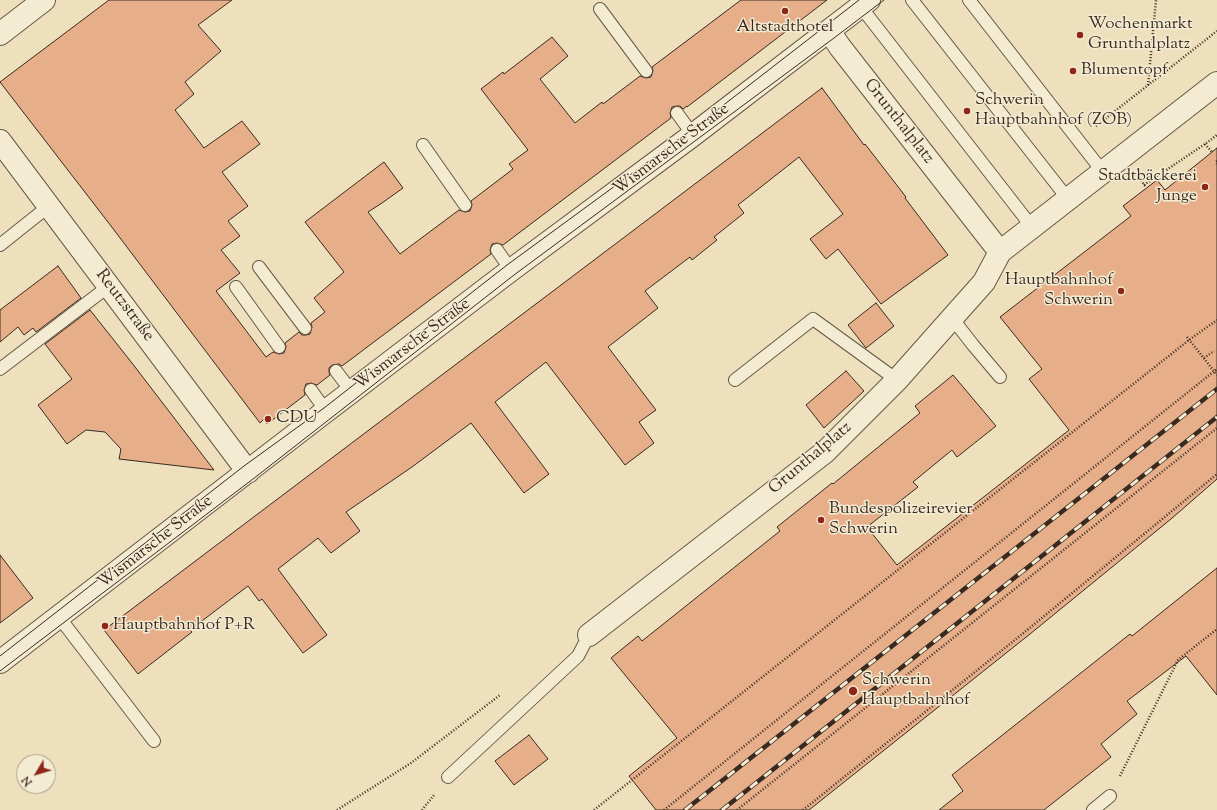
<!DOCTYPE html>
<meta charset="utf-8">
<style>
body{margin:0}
#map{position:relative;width:1217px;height:810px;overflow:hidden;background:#eee0bc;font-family:"Sorts Mill Goudy",serif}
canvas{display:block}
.north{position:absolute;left:16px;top:754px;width:40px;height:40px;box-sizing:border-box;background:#f4ebd3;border:1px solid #a99e8c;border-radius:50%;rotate:232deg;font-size:11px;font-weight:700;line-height:16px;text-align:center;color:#392a21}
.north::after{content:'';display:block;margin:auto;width:14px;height:18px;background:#8f2418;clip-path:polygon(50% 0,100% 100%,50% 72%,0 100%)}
</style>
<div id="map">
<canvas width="1217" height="810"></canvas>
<div class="north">N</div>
</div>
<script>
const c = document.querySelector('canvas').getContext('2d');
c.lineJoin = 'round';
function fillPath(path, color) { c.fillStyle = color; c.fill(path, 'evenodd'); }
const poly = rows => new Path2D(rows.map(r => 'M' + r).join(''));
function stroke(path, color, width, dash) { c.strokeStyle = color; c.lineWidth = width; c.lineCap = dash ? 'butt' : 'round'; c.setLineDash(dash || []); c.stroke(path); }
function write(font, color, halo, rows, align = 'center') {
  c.font = font + ' "Sorts Mill Goudy",serif'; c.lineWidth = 3; c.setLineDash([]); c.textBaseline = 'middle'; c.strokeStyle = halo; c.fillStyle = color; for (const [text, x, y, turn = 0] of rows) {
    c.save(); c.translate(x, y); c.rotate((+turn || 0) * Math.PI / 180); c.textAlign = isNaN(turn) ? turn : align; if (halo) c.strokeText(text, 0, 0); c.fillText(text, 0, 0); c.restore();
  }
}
const building = poly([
 [109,0,232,0,198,25,221,51,185,82,194,94,175,110,204,148,242,121,260,144,222,172,248,206,228,221,240,236,221,250,240,273,216,291,266,357,273,352,279,354,284,353,286,347,285,343,299,332,302,335,306,335,310,334,312,327,311,323,325,312,314,298,344,272,305,222,384,162,403,188,382,203,368,212,400,254,459,210,465,212,470,211,472,205,471,201,513,169,509,164,528,150,481,89,503,72,504,74,552,37,568,56,540,79,575,123,602,102,603,104,640,76,646,78,651,77,653,71,652,67,741,0,827,0,687,107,687,106,683,109,680,106,677,106,672,107,670,113,671,118,503,245,497,243,492,244,490,250,491,254,342,366,339,364,332,365,329,368,329,372,330,375,317,385,311,383,306,384,304,390,305,395,267,424,264,419,260,423,111,226,0,82,109,0],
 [822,88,864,145,865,144,906,197,905,198,948,255,881,304,838,249,826,259,810,239,843,214,799,157,738,205,744,213,714,237,717,240,692,260,690,257,645,291,658,308,608,347,656,410,639,422,654,443,625,465,546,362,495,402,549,474,524,493,471,423,412,467,346,512,360,531,331,553,318,538,278,569,327,635,303,653,262,599,259,601,248,586,190,630,192,632,138,674,104,630,822,88],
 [1217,148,1217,479,1171,519,1030,634,809,810,656,810,629,776,677,738,611,658,638,636,642,641,780,531,777,527,832,483,833,484,920,413,915,406,953,375,996,426,957,457,952,450,913,482,918,487,867,527,897,565,1069,430,1029,379,1042,369,1000,317,1131,216,1123,206,1157,180,1165,190,1217,148],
 [58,266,81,298,36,332,33,328,24,335,18,327,0,342,0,310,58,266],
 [876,303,894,326,866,348,848,325,876,303],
 [90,310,132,363,214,470,119,459,121,449,105,432,86,430,67,444,38,405,72,379,45,344,90,310],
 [846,371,864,391,824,428,806,405,846,371],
 [0,555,33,598,0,623,0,555],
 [1217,568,1217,695,1186,656,1127,701,1137,714,1101,744,1111,757,1044,810,939,810,963,791,952,775,1130,634,1132,636,1217,568],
 [529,735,548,759,514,785,495,761,529,735]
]);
fillPath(building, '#e7af89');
stroke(building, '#392a21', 1);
const service = poly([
 [912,0,1068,199],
 [969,0,1103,172],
 [861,7,1032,227],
 [600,9,646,71],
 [677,113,693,135],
 [423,145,465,205],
 [0,245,49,206],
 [497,250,511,270],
 [259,267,305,328],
 [236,287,279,347],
 [952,318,973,345,1000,377],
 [0,369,109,286],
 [336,371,352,392],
 [735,380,813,319,897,380],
 [311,390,326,411],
 [59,617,154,741],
 [448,777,578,656,589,635],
 [1093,810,1110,796]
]);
const minor = poly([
 [829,31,840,47,1000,252,1217,83],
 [0,34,44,0],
 [0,141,248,472],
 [589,635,825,452,897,380,984,282,1000,252],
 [0,662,326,411,511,270,693,135,869,0]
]);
stroke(service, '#665848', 14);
stroke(minor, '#665848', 24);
stroke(poly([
 [1148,85,1156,0],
 [1096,126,1217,31],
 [1205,144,1212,152],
 [1217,161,1216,162,1217,164],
 [1139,178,1146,187],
 [1144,185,1205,144,1217,135],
 [1187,337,1217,375],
 [1204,358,1214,351],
 [1120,776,1178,660,1217,629],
 [337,810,411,763,500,695],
 [422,810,434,795],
 [594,810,1189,340,1217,320],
 [664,810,1217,369],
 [737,810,1217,428],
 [803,810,1026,631,1217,474]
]), '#392a21', 2.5, [1, 2]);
stroke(service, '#f4ebd3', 12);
stroke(minor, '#f4ebd3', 22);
stroke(poly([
 [0,656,244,466,324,408,507,265,690,131,859,0],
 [0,671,253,479,514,275,834,38,884,0]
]), '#392a21', 1);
const rail = poly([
 [685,810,1217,389],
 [722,810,1217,417]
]);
stroke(rail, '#392a21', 4.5);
stroke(rail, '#f4ebd3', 3, [9]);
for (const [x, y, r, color] of [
 [785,11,4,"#8f2418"],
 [1080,35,4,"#8f2418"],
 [1073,71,4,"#8f2418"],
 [967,111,4,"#8f2418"],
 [1205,187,4,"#8f2418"],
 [1121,291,4,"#8f2418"],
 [268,419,4,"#8f2418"],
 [821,520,4,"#8f2418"],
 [105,626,4,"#8f2418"],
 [853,691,5,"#8f2418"]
]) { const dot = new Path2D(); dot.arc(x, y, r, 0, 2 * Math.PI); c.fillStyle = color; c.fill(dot); stroke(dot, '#f4ebd3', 1.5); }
write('17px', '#392a21', '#f4ebd3', [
 ["Wochenmarkt",1088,25],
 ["Grunthalplatz",1088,45],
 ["Altstadthotel",785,28,"center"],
 ["Blumentopf",1081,71],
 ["Schwerin",975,101],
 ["Hauptbahnhof (ZOB)",975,121],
 ["Stadtbäckerei",1197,177,"right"],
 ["Junge",1197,197,"right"],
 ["Hauptbahnhof",1113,281,"right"],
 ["Schwerin",1113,301,"right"],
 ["CDU",276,419],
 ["Bundespolizeirevier",829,510],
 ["Schwerin",829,530],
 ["Hauptbahnhof P+R",113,626],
 ["Schwerin",862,681],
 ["Hauptbahnhof",862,701]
], 'left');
write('17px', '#392a21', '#f4ebd3', [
 ["Grunthalplatz",898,122,52],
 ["Wismarsche Straße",672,150,-37],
 ["Reutzstraße",124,306,53],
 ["Wismarsche Straße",413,345,-37],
 ["Grunthalplatz",811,459,-40],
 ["Wismarsche Straße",156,543,-38]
]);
</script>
